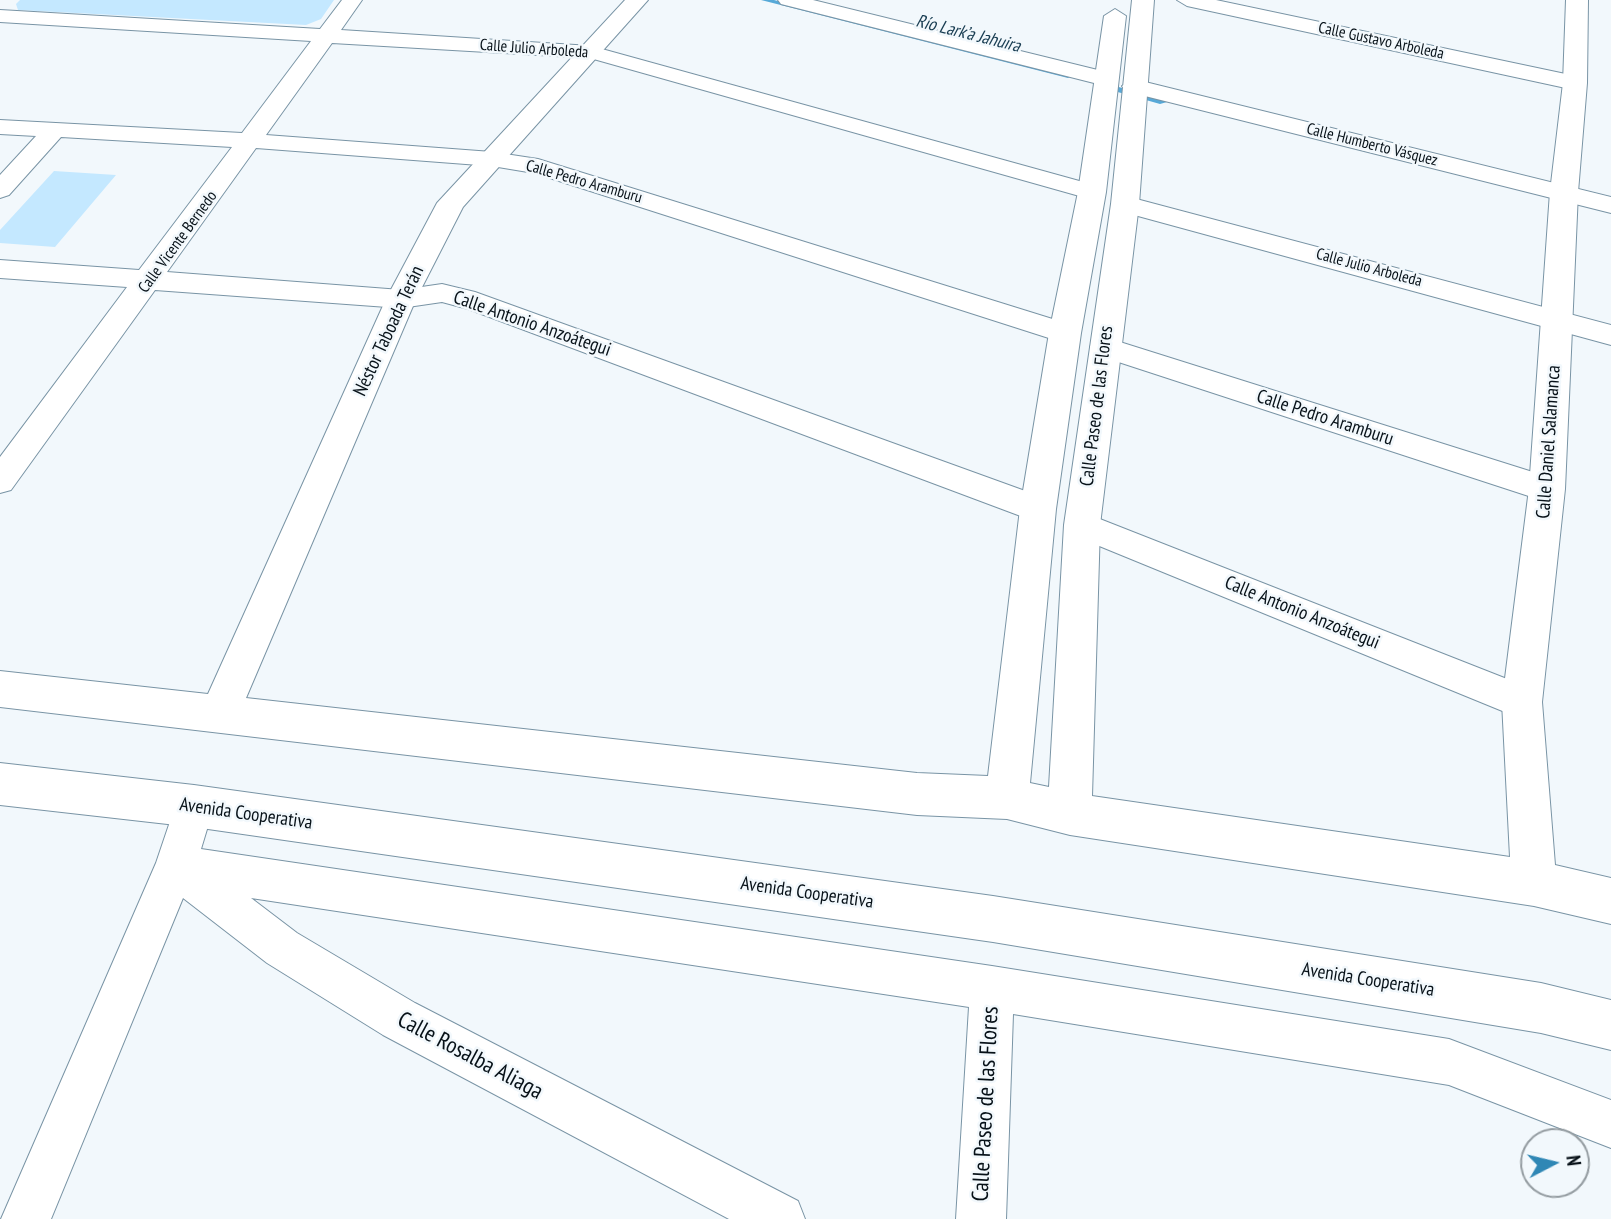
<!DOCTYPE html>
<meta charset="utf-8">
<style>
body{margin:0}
#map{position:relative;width:1611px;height:1219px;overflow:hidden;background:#f2f8fc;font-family:"PT Sans Narrow",sans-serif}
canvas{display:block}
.north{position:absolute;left:1520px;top:1128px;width:70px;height:70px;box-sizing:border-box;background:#f2f8fc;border:2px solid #949ca1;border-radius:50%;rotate:83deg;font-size:19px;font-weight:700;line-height:28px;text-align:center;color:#071118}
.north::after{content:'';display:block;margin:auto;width:24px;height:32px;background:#2f87b5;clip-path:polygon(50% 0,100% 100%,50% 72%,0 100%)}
</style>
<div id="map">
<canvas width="1611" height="1219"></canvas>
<div class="north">N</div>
</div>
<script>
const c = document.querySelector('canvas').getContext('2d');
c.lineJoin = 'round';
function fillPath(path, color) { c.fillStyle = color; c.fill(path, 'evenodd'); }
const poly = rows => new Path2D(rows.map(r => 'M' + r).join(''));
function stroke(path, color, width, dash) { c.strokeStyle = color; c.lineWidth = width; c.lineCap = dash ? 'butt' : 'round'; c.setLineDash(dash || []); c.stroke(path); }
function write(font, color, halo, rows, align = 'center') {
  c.font = font + ' "PT Sans Narrow",sans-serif'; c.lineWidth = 5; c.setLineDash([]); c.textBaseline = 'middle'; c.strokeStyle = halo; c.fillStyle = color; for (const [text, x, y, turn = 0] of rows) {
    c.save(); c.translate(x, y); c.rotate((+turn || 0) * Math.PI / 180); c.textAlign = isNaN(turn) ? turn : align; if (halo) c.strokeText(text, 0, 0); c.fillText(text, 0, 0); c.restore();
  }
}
fillPath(poly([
 [20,0,334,0,321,19,306,25,18,10,16,4],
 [54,171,116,175,55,247,0,243,0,230]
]), '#c4e8ff');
fillPath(poly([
 [761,0,774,0,1072,76,1068,78,761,0],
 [1100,83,1106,83,1167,102,1160,104,1100,87,1100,83]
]), '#57a9d8');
const street = poly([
 [342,0,362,0,341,30,591,46,1101,187,1104,192,1101,197,1092,200,1083,197,590,58,332,43,266,135,492,152,538,159,1075,326,1079,333,1075,340,1065,343,1055,340,534,173,492,166,256,148,167,272,401,290,442,284,475,292,1050,500,1054,509,1050,518,1038,522,1026,518,468,309,442,302,401,308,155,290,11,490,0,493,0,457,127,287,0,278,0,260,139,270,232,147,61,137,9,195,0,198,0,175,36,136,0,134,0,120,242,133,311,41,0,22,0,10,320,29,342,0],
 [778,0,813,0,1114,74,1117,79,1106,86,781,4,778,0],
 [1177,0,1216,0,1575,76,1586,83,1575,90,1187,6,1177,0],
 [1133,79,1611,197,1611,213,1125,91,1122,86,1133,79],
 [1125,196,1611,325,1611,345,1116,210,1112,204,1116,198,1125,196],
 [1104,337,1558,480,1563,489,1558,498,1547,502,1094,354,1090,347,1094,340,1104,337],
 [1082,512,1535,690,1541,702,1535,714,1522,719,1070,534,1066,525,1070,516,1082,512],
 [194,787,208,792,214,806,201,849,992,966,1449,1039,1611,1100,1611,1148,1449,1085,1013,1014,1006,1219,956,1219,969,1007,251,898,297,933,415,1003,798,1201,805,1219,729,1219,383,1035,267,963,183,898,51,1219,1,1219,156,863,180,792,194,787]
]);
const secondary = poly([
 [625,0,648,0,463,207,416,299,246,698,917,773,988,776,1020,509,1049,333,1078,192,1104,16,1115,9,1126,16,1106,192,1081,333,1056,509,1030,783,1049,787,1064,525,1111,204,1132,0,1154,0,1139,204,1100,525,1092,796,1510,857,1502,702,1529,489,1550,192,1563,83,1566,0,1588,0,1587,83,1578,192,1565,489,1542,702,1555,865,1611,878,1611,924,1534,906,1070,835,1007,819,917,815,0,707,0,671,208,694,386,299,437,203,625,0],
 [0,763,194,785,993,896,1541,983,1611,1000,1611,1050,1541,1033,993,942,194,827,0,805,0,763]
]);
stroke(street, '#7994a5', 2);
stroke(secondary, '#7994a5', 2);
fillPath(street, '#fff');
fillPath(secondary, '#fff');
write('16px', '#071118', '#f2f8fc', [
 ["Calle Gustavo Arboleda",1381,41,12],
 ["Calle Julio Arboleda",534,49,4],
 ["Calle Humberto Vásquez",1372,145,14],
 ["Calle Pedro Aramburu",584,182,16],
 ["Calle Vicente Bernedo",178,242,-54],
 ["Calle Julio Arboleda",1369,268,15]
]);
write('italic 18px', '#193d52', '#f2f8fc', [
 ["Río Lark’a Jahuira",968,34,14]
]);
write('19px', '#071118', '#f2f8fc', [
 ["Calle Antonio Anzoátegui",532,324,19],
 ["Néstor Taboada Terán",389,331,-65],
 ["Calle Paseo de las Flores",1097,406,-83],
 ["Calle Pedro Aramburu",1325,418,18],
 ["Calle Daniel Salamanca",1549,442,-86],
 ["Calle Antonio Anzoátegui",1302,613,22],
 ["Avenida Cooperativa",246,814,8],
 ["Avenida Cooperativa",807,893,8],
 ["Avenida Cooperativa",1368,980,9]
]);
write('23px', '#071118', '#f2f8fc', [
 ["Calle Rosalba Aliaga",470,1056,28],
 ["Calle Paseo de las Flores",986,1104,-87]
]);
</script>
